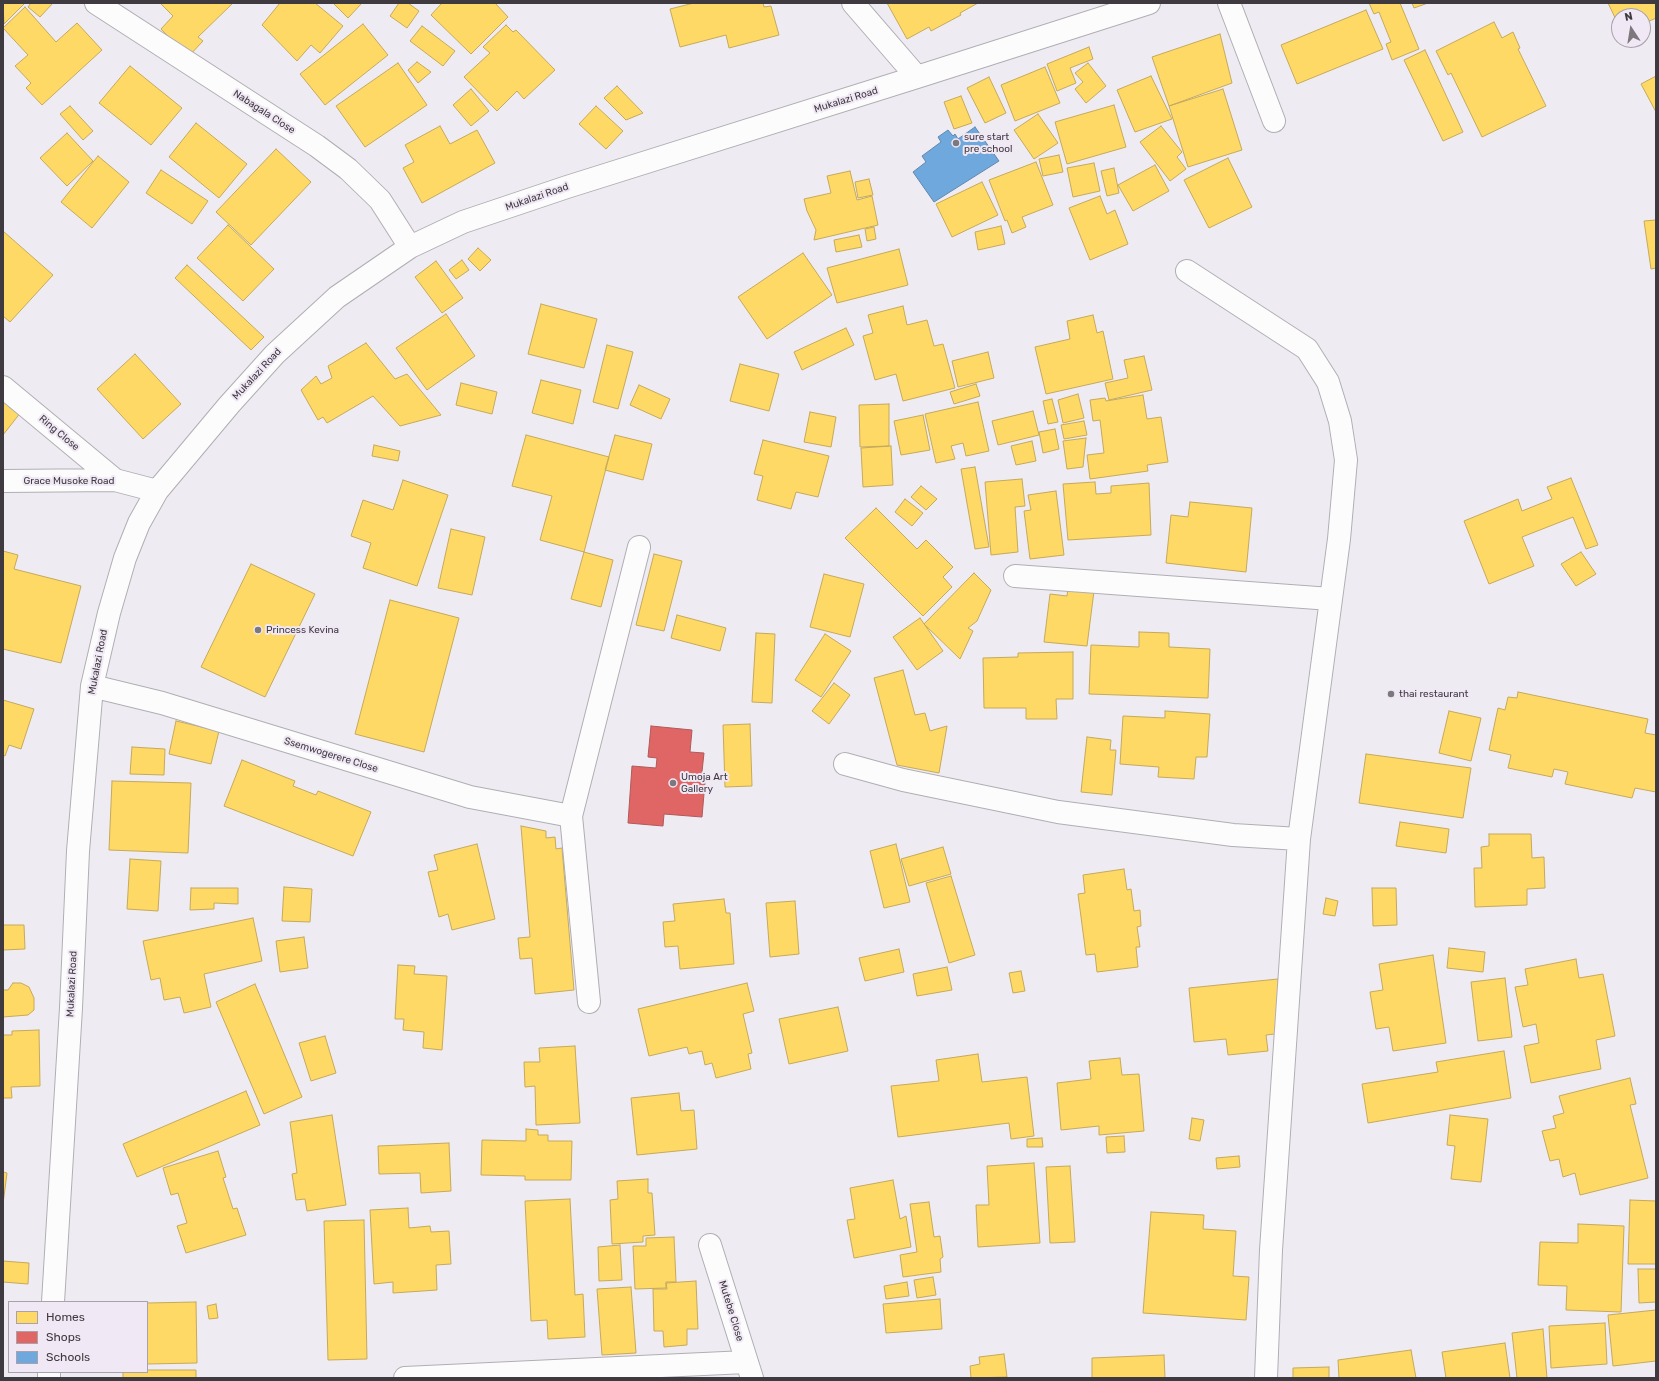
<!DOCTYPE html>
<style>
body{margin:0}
#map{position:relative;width:1659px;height:1381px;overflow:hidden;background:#efebf2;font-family:Rubik,sans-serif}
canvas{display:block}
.frame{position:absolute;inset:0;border:4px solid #3e3a3f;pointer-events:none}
.legend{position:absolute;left:8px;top:1301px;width:140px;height:72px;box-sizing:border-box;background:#f0e8f5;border:1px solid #a9a2ac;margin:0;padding:5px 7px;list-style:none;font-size:12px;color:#3e3a3f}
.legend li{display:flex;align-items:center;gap:8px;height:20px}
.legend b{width:20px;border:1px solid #a9a2ac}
.north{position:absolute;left:1611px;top:8px;width:40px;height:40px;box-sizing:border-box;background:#f0e8f5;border:1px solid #a9a2ac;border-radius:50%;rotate:348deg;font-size:11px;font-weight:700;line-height:16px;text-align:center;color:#3e3a3f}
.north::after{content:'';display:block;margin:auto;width:14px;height:18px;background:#7c787e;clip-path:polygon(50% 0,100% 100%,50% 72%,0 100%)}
</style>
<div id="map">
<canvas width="1659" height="1381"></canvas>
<div class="frame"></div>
<ul class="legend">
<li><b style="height:11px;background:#ffd966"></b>Homes</li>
<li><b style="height:11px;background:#e06666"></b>Shops</li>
<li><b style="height:11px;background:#6fa8dc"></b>Schools</li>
</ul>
<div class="north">N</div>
</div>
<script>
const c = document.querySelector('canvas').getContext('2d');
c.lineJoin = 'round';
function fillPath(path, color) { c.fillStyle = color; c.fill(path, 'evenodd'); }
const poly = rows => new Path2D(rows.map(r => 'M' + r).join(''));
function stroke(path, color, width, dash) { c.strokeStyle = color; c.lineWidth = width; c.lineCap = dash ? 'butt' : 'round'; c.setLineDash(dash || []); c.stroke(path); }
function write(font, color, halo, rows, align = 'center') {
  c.font = font + ' Rubik,sans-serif'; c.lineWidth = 4; c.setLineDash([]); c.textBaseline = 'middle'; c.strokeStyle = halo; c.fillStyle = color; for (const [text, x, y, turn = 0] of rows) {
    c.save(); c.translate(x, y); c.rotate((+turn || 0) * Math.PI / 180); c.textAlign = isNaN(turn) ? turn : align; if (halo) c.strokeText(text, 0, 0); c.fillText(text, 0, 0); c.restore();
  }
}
const homes = poly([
 [3,3,24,3,24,4,4,24,3,3],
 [31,3,53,3,40,17,28,7,31,3],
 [160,3,233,3,198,37,203,41,188,57,161,29,173,16,160,3],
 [280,3,315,3,343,26,320,53,311,45,297,61,262,25,280,3],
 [333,3,362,3,348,18,333,3],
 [399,3,408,3,419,11,407,28,390,16,399,3],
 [442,3,495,3,508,17,471,54,431,15,442,3],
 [694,3,763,3,764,7,771,6,779,35,729,48,726,35,680,47,670,9,694,3],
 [887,3,978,3,960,13,961,15,931,31,929,27,907,39,887,3],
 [1369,3,1400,3,1419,49,1392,60,1386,44,1391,42,1379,12,1374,14,1369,3],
 [1412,3,1428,3,1414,8,1412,3],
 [1608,3,1656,3,1656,18,1643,24,1643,16,1619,16,1619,26,1608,3],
 [25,7,56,42,77,23,102,50,42,105,26,88,31,83,15,66,28,55,3,28,25,7],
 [1366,10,1383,49,1297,84,1281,45,1366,10],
 [1494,22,1502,38,1513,32,1520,48,1518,49,1546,106,1482,137,1451,73,1448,75,1436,51,1494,22],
 [363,24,388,55,325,105,300,74,363,24],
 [506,25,513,32,516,30,555,70,524,99,517,91,497,111,464,77,490,53,483,47,506,25],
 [422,26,455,51,443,66,410,41,422,26],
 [1220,34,1232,83,1169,106,1152,57,1220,34],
 [1089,47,1093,59,1070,68,1076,83,1057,91,1047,64,1089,47],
 [1425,50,1463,132,1443,141,1404,60,1425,50],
 [417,62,431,72,418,83,408,70,417,62],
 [398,63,427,105,365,147,336,106,398,63],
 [1088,63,1106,86,1086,103,1075,89,1083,82,1075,73,1088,63],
 [130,66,182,108,151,145,99,103,130,66],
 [1045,67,1060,103,1015,121,1001,85,1045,67],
 [1151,76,1172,119,1135,132,1117,90,1151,76],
 [1656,76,1656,112,1641,84,1656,76],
 [989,77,1006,113,985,123,967,88,989,77],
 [617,86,643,113,626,120,604,98,617,86],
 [471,89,489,111,471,126,453,105,471,89],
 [1223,89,1242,150,1188,167,1169,106,1223,89],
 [961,96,972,123,954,129,944,102,961,96],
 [1114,105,1126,147,1067,164,1055,122,1114,105],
 [70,106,93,131,83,140,60,114,70,106],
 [596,106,623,131,606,149,579,124,596,106],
 [1038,114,1058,143,1034,159,1014,130,1038,114],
 [196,123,247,164,219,198,169,157,196,123],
 [440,126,450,144,477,130,495,163,422,203,403,168,414,162,405,145,440,126],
 [1161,126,1182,152,1177,157,1186,169,1170,181,1140,142,1161,126],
 [67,133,93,161,67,186,40,158,67,133],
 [276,149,311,182,251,245,216,212,276,149],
 [1059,155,1063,172,1043,176,1039,159,1059,155],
 [98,156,129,182,92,228,61,202,98,156],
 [1228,158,1252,207,1209,228,1184,180,1228,158],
 [1036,162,1053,205,1022,217,1026,227,1012,233,1007,220,1005,221,989,180,1036,162],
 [1094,163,1100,191,1073,197,1067,168,1094,163],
 [1155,165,1169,191,1133,211,1118,185,1155,165],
 [1114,168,1119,193,1107,196,1101,171,1114,168],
 [161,170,208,201,192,224,146,193,161,170],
 [850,171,857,200,872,196,878,225,814,240,816,230,807,211,804,199,831,193,827,176,850,171],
 [869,179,873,195,858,198,855,182,869,179],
 [982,182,998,215,952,237,936,204,982,182],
 [1100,196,1107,214,1115,210,1128,244,1090,260,1069,208,1100,196],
 [1656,220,1656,268,1651,269,1644,221,1656,220],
 [228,225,274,269,243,301,197,258,228,225],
 [1001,226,1005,244,978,250,975,232,1001,226],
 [874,227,876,239,867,241,865,229,874,227],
 [3,231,53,275,10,322,3,316,3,231],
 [859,235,862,247,836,252,834,240,859,235],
 [478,248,491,260,480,271,468,259,478,248],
 [899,249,908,285,837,303,827,268,899,249],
 [803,253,832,295,767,339,738,297,803,253],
 [462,260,469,270,456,279,449,270,462,260],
 [436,261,463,298,442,313,415,277,436,261],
 [187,265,264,337,251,350,175,278,187,265],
 [541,304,597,319,584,368,528,354,541,304],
 [903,306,907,325,927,320,934,346,943,344,955,388,903,401,896,374,875,380,863,336,873,333,868,315,903,306],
 [446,314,475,356,427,390,396,348,446,314],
 [1093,315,1097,333,1103,331,1113,379,1046,394,1035,347,1070,339,1067,321,1093,315],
 [846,328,854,345,802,370,794,352,846,328],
 [366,343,395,379,407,374,441,415,400,426,373,396,327,423,323,417,318,420,301,390,316,376,321,384,332,378,328,366,366,343],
 [607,345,633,352,618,409,593,402,607,345],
 [988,352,994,378,958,387,952,361,988,352],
 [135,354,181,404,143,439,97,389,135,354],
 [1144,356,1152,390,1109,400,1105,383,1128,378,1124,360,1144,356],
 [740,364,779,374,769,411,730,401,740,364],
 [541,380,581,390,573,424,532,413,541,380],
 [461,383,497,392,492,414,456,405,461,383],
 [976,384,980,396,954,404,950,392,976,384],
 [639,385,670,399,661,419,630,405,639,385],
 [1078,394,1084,418,1063,423,1058,400,1078,394],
 [1143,395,1147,419,1161,417,1168,462,1147,465,1148,471,1090,479,1087,455,1104,453,1100,420,1093,421,1090,400,1105,398,1106,401,1143,395],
 [3,398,21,412,3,435,3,398],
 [1052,399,1058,422,1048,424,1043,401,1052,399],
 [978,402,989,451,966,456,963,443,951,446,955,459,936,463,925,414,978,402],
 [889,404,889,446,860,447,859,405,889,404],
 [1033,411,1039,435,998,445,992,421,1033,411],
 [810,412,836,417,831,447,804,442,810,412],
 [923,415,930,450,901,455,894,421,923,415],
 [1084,421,1087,435,1064,439,1061,425,1084,421],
 [1055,429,1059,449,1043,453,1039,432,1055,429],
 [526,435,609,457,584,552,540,540,552,496,512,486,526,435],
 [615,435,652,444,643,480,605,470,615,435],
 [1086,438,1083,467,1067,469,1063,441,1086,438],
 [763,440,829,456,818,497,796,492,791,509,757,500,763,476,754,474,763,440],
 [1032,441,1036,461,1016,465,1011,446,1032,441],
 [374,445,400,451,398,461,372,456,374,445],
 [891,446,893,485,863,487,861,448,891,446],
 [975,467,989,547,975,549,961,469,975,467],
 [1571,478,1598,545,1586,549,1573,517,1522,537,1534,566,1489,584,1464,521,1518,499,1522,511,1552,499,1547,487,1571,478],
 [1022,479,1025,506,1015,507,1018,552,991,555,985,482,1022,479],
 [403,480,448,495,417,586,363,568,371,543,351,536,363,500,393,510,403,480],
 [1095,482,1096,494,1111,493,1111,486,1149,483,1151,535,1068,540,1063,484,1095,482],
 [921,486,937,499,926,510,911,497,921,486],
 [1056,491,1064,555,1030,559,1024,511,1031,510,1028,495,1056,491],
 [905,499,923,513,912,526,895,512,905,499],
 [1190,502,1252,508,1246,572,1166,563,1171,515,1188,517,1190,502],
 [876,508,917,549,926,540,953,567,943,577,952,587,923,616,845,538,876,508],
 [451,529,485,537,472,595,438,588,451,529],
 [3,551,18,555,14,569,81,586,61,663,3,649,3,551],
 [584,552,613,560,601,607,571,599,584,552],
 [1581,552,1596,574,1576,586,1561,564,1581,552],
 [654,554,682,561,664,631,636,625,654,554],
 [251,564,315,594,265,697,201,667,251,564],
 [974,573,991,590,977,621,968,628,973,631,960,659,924,624,974,573],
 [824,574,864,584,850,637,810,627,824,574],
 [1068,588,1094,591,1087,646,1044,642,1050,594,1067,596,1068,588],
 [390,600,459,618,424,752,355,734,390,600],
 [677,615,726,628,720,651,671,638,677,615],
 [920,618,943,651,917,670,893,637,920,618],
 [1139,632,1169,633,1169,647,1210,649,1208,698,1089,694,1091,645,1139,647,1139,632],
 [756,633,775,634,772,703,752,702,756,633],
 [825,634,851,651,821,697,795,680,825,634],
 [1073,652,1073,699,1056,699,1057,719,1026,719,1026,708,984,708,983,658,1018,657,1018,653,1073,652],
 [903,670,915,715,925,713,930,731,947,726,939,773,897,765,874,678,903,670],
 [834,683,850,695,829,724,812,711,834,683],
 [1518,692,1648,719,1645,733,1656,735,1656,792,1635,788,1632,798,1565,784,1568,772,1554,769,1552,777,1508,768,1511,755,1489,750,1498,708,1505,710,1508,697,1517,698,1518,692],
 [3,700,34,709,21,749,9,745,5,756,3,755,3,700],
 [1165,711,1210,714,1207,757,1196,757,1194,779,1158,777,1159,767,1120,764,1123,716,1165,718,1165,711],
 [1449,711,1481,718,1471,761,1439,753,1449,711],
 [176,721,219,731,211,764,169,754,176,721],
 [750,724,752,786,725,787,723,725,750,724],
 [1087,737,1111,740,1110,750,1116,750,1112,795,1081,792,1087,737],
 [132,747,165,749,164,775,130,774,132,747],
 [1366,754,1471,768,1463,818,1359,803,1366,754],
 [242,760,295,781,293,786,316,795,318,791,371,812,353,856,224,806,242,760],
 [112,781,191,783,188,853,109,850,112,781],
 [1400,822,1449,829,1446,853,1396,846,1400,822],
 [521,826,546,831,546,838,555,837,556,849,562,848,574,990,535,994,532,958,520,959,518,938,530,937,521,826],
 [1489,834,1531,834,1532,858,1544,857,1545,888,1527,889,1527,905,1475,907,1474,868,1482,868,1481,847,1489,846,1489,834],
 [477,844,495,919,452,930,448,914,439,917,428,872,438,870,434,855,477,844],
 [896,844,910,902,884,908,870,851,896,844],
 [943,847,951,874,909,886,901,859,943,847],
 [130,859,161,861,158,911,127,909,130,859],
 [1124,869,1127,890,1131,889,1134,911,1140,910,1141,926,1137,927,1140,947,1136,947,1138,967,1097,972,1095,954,1086,955,1078,894,1085,893,1083,875,1124,869],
 [951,876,975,955,949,963,926,883,951,876],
 [284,887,312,889,310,922,282,921,284,887],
 [191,888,238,888,238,904,214,903,214,909,190,910,191,888],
 [1372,888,1396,888,1397,925,1373,926,1372,888],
 [1326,898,1338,901,1335,916,1323,914,1326,898],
 [724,899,726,913,730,913,734,964,680,969,678,946,665,947,663,922,675,921,673,904,724,899],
 [795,901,799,954,770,957,766,903,795,901],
 [253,918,262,961,204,974,211,1007,184,1013,180,997,164,1000,160,978,151,980,143,941,253,918],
 [3,925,24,925,25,949,3,950,3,925],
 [304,937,308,968,280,972,276,941,304,937],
 [1449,948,1485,952,1483,972,1447,968,1449,948],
 [899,949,904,972,865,981,859,958,899,949],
 [1433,955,1446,1043,1393,1051,1389,1027,1376,1029,1370,992,1383,990,1379,964,1433,955],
 [1576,959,1579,978,1603,974,1615,1036,1596,1040,1601,1069,1531,1083,1524,1046,1539,1043,1536,1024,1523,1027,1515,987,1528,985,1525,969,1576,959],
 [398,965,415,966,414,974,447,976,442,1050,423,1048,424,1032,403,1030,404,1019,395,1019,398,965],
 [947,967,952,990,917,996,913,974,947,967],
 [1021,971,1025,991,1013,993,1009,973,1021,971],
 [1505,978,1512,1037,1478,1041,1471,982,1505,978],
 [1278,979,1283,1033,1266,1035,1268,1051,1228,1055,1226,1039,1194,1042,1189,988,1278,979],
 [13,983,21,983,29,987,34,998,34,1010,28,1015,3,1017,3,990,8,990,13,983],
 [747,983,754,1011,743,1014,752,1053,748,1054,751,1069,716,1078,712,1063,705,1065,702,1051,689,1054,687,1047,649,1056,638,1009,747,983],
 [255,984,302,1097,264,1114,216,1002,255,984],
 [838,1007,848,1051,789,1064,779,1019,838,1007],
 [39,1030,40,1086,11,1087,12,1098,3,1098,3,1035,12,1035,12,1031,39,1030],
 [325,1036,336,1073,311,1081,299,1043,325,1036],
 [575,1046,580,1123,536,1125,535,1086,525,1087,524,1062,540,1062,539,1048,575,1046],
 [1504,1051,1511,1098,1368,1123,1362,1084,1438,1072,1436,1062,1504,1051],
 [978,1054,982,1082,1027,1077,1034,1136,1011,1139,1009,1123,898,1137,891,1086,939,1081,936,1060,978,1054],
 [1120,1058,1122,1075,1139,1074,1144,1131,1099,1135,1099,1126,1061,1130,1057,1083,1091,1079,1089,1061,1120,1058],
 [1630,1078,1636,1104,1630,1105,1648,1178,1580,1195,1575,1173,1563,1177,1559,1159,1550,1161,1542,1131,1556,1128,1553,1116,1564,1113,1559,1096,1630,1078],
 [246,1091,260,1125,137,1177,123,1144,246,1091],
 [679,1093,681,1111,694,1110,697,1149,637,1155,631,1098,679,1093],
 [332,1115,346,1205,307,1211,305,1199,296,1200,292,1174,297,1173,290,1122,332,1115],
 [1450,1115,1488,1119,1481,1182,1451,1179,1455,1146,1447,1145,1450,1115],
 [1192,1118,1204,1120,1200,1141,1189,1139,1192,1118],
 [526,1129,538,1130,538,1135,548,1135,548,1141,572,1141,571,1180,525,1180,525,1176,481,1175,482,1140,526,1141,526,1129],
 [1124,1136,1125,1152,1107,1153,1106,1137,1124,1136],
 [1042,1138,1043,1147,1027,1147,1027,1139,1042,1138],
 [449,1143,451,1191,421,1193,420,1173,379,1174,378,1146,449,1143],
 [218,1151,226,1177,223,1178,233,1209,237,1208,246,1235,186,1253,177,1226,187,1223,178,1193,171,1195,163,1168,218,1151],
 [1239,1156,1240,1167,1217,1169,1216,1158,1239,1156],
 [1034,1163,1040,1243,978,1247,976,1205,989,1205,987,1166,1034,1163],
 [1070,1166,1075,1242,1050,1243,1046,1167,1070,1166],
 [3,1172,7,1173,3,1204,3,1172],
 [648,1179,648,1193,652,1193,655,1235,643,1236,643,1242,612,1244,610,1200,618,1199,617,1181,648,1179],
 [893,1180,900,1219,906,1216,911,1247,854,1258,847,1220,855,1219,850,1188,893,1180],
 [570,1199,575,1295,583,1294,585,1337,548,1339,547,1320,531,1321,525,1201,570,1199],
 [1630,1200,1656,1201,1656,1264,1628,1264,1630,1200],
 [929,1202,934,1237,940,1236,943,1257,940,1259,941,1272,903,1277,900,1255,917,1252,910,1204,929,1202],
 [408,1208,409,1228,430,1226,431,1232,449,1231,451,1264,436,1265,437,1290,393,1293,393,1282,374,1284,370,1210,408,1208],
 [1151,1212,1204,1215,1203,1229,1236,1231,1233,1276,1249,1277,1246,1320,1143,1313,1151,1212],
 [364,1220,367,1359,328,1360,324,1221,364,1220],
 [1578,1224,1624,1226,1621,1312,1566,1310,1567,1286,1538,1285,1540,1242,1578,1243,1578,1224],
 [674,1237,676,1282,666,1282,666,1288,635,1289,633,1246,646,1246,646,1238,674,1237],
 [620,1245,622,1280,599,1281,598,1247,620,1245],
 [3,1261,29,1263,28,1284,3,1282,3,1261],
 [1638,1269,1656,1269,1656,1302,1639,1303,1638,1269],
 [933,1277,936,1295,917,1298,914,1280,933,1277],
 [696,1281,698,1329,687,1329,687,1345,664,1347,663,1331,654,1331,653,1289,667,1289,666,1283,696,1281],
 [907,1282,909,1296,886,1299,884,1286,907,1282],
 [631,1287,636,1353,602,1355,597,1289,631,1287],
 [940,1299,942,1329,886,1333,883,1304,940,1299],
 [196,1302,197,1363,147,1364,147,1303,196,1302],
 [216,1304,218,1318,209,1319,207,1306,216,1304],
 [1656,1310,1656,1361,1613,1366,1608,1315,1656,1310],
 [1605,1323,1607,1364,1551,1368,1549,1326,1605,1323],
 [1543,1329,1547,1378,1517,1378,1512,1333,1543,1329],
 [1505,1343,1510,1378,1446,1378,1442,1352,1505,1343],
 [1411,1350,1416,1378,1339,1378,1338,1360,1411,1350],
 [1004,1354,1007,1377,971,1378,970,1366,980,1364,979,1357,1004,1354],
 [1164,1355,1165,1378,1092,1378,1092,1358,1164,1355],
 [1329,1367,1329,1378,1293,1378,1293,1368,1329,1367],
 [147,1370,196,1370,196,1378,123,1378,123,1372,147,1372,147,1370]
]);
fillPath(homes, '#ffd966');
stroke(homes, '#c5a95a', 1);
const shops = poly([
 [651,726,692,730,690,752,704,753,701,781,705,782,702,817,664,814,663,826,628,823,632,766,656,768,657,758,648,757,651,726]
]);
fillPath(shops, '#e06666');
stroke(shops, '#af595a', 1);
const schools = poly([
 [975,127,999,161,934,202,913,172,926,162,922,156,941,142,938,137,948,130,953,136,955,134,958,139,975,127]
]);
fillPath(schools, '#6fa8dc');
stroke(schools, '#6087ad', 1);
const minor = poly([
 [96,3,317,146,348,169,380,200,410,247],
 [853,3,917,77],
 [1229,3,1274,121],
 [1187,271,1307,349,1328,382,1340,421,1346,460,1339,539,1299,839,1271,1250,1266,1378],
 [3,387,115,480],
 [3,481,115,480,157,491],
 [1015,576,1331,599],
 [92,686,162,703,470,797,571,816],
 [845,764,903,780,1058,812,1233,835,1299,839],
 [589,1002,571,816,639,547],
 [710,1245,752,1378],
 [53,1302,71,1008,78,851,92,686,109,613,125,558,139,523,157,491,229,405,275,354,337,297,410,247,463,222,567,187,917,77,1149,3],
 [49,1378,49,1372],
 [405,1378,746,1362]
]);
stroke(minor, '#b1aeb3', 24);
stroke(minor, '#fdfcfd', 22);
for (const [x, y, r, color] of [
 [956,143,4,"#7c787e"],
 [258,630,4,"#7c787e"],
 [1391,694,4,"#7c787e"],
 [673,783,4,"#7c787e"]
]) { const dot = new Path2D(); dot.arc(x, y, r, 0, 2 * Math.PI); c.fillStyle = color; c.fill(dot); stroke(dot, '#f0e8f5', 1.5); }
write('10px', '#3e3a3f', '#f0e8f5', [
 ["Mukalazi Road",846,100,-17],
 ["Nabagala Close",264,112,33],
 ["Mukalazi Road",537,197,-19],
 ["Mukalazi Road",257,374,-47],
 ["Ring Close",59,433,40],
 ["Grace Musoke Road",69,481],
 ["Mukalazi Road",98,662,-79],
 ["Ssemwogerere Close",331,755,17],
 ["Mukalazi Road",72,984,-87],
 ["Mutebe Close",731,1311,73]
]);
write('10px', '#3e3a3f', '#f0e8f5', [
 ["sure start",964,137],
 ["pre school",964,149],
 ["Princess Kevina",266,630],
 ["thai restaurant",1399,694],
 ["Umoja Art",681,777],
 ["Gallery",681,789]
], 'left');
</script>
